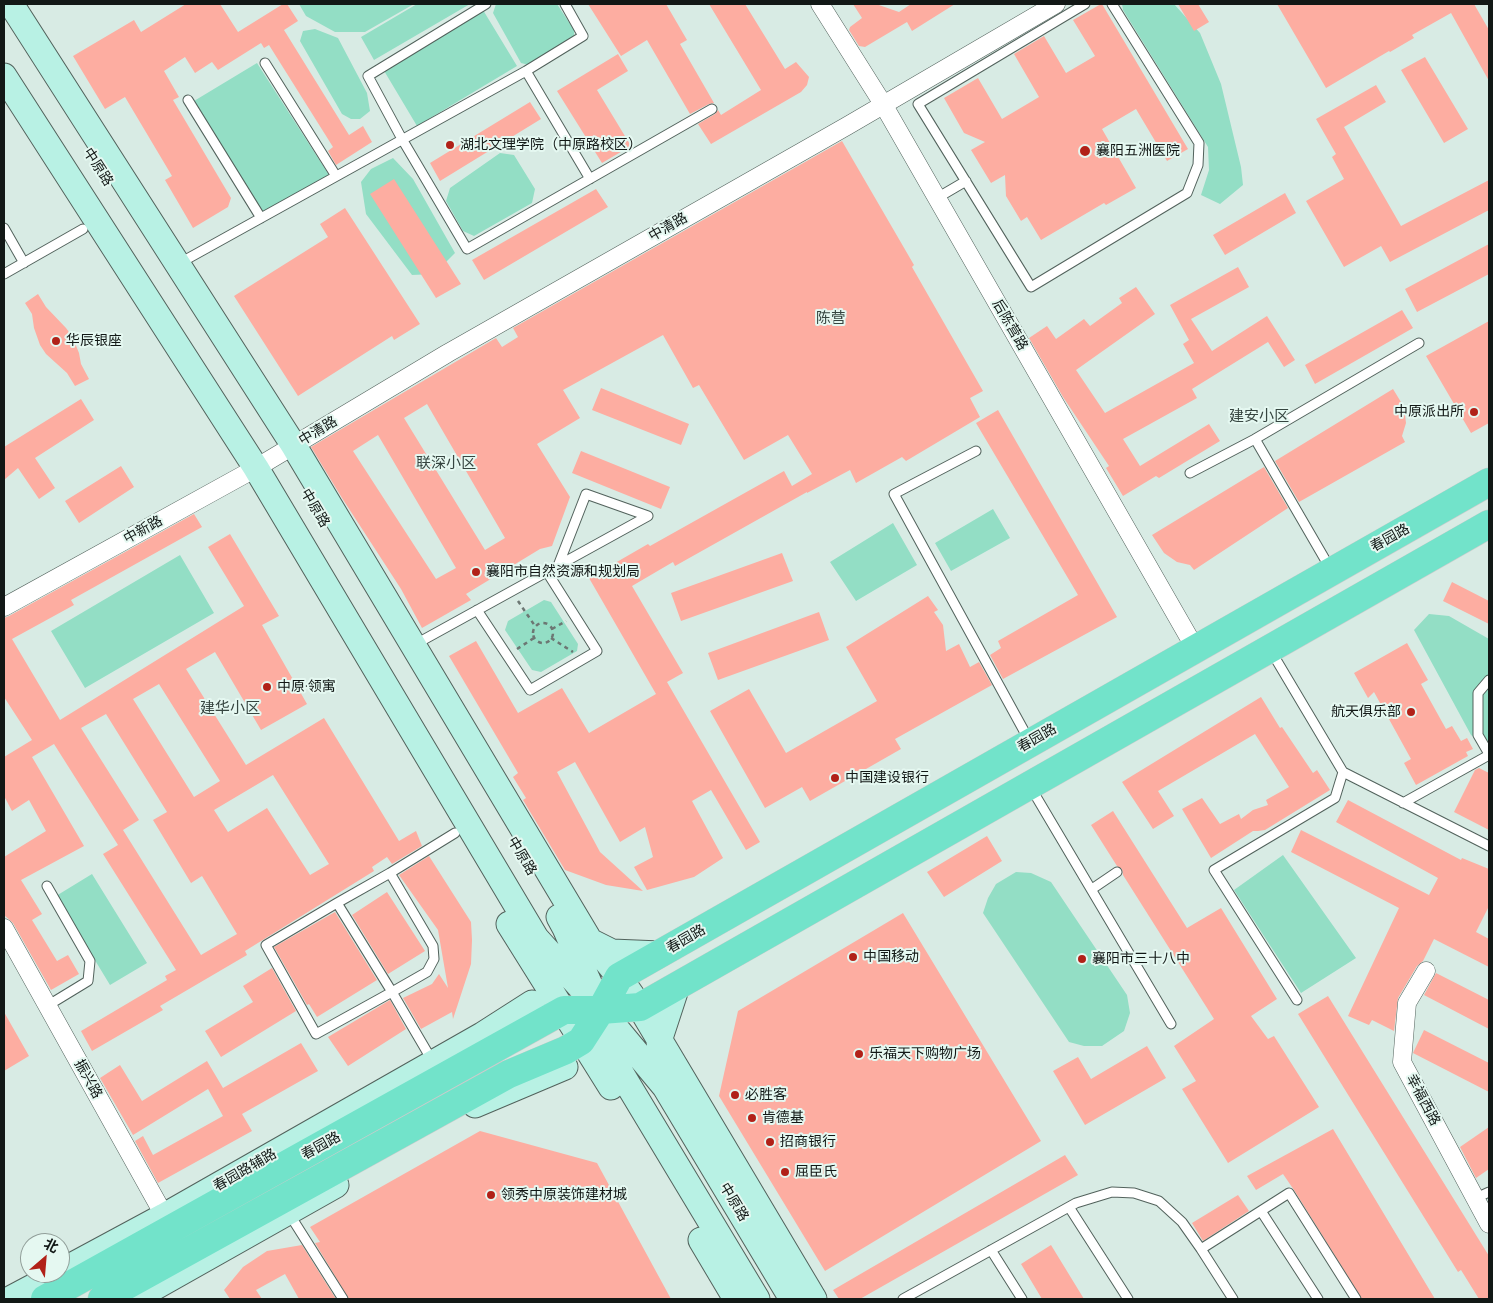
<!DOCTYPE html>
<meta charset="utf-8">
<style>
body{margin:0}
#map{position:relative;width:1493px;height:1303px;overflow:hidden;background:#d8ebe4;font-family:Raleway,"Noto Sans SC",sans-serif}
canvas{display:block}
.frame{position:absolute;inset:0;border:5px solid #121816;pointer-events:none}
.north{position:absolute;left:20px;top:1233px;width:50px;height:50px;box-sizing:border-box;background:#e5f8f1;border:1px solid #919e99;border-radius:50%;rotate:27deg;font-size:14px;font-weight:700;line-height:20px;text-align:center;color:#121816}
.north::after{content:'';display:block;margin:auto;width:18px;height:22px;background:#b12118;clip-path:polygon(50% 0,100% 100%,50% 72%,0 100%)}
</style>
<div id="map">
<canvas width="1493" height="1303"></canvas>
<div class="frame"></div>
<div class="north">北</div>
</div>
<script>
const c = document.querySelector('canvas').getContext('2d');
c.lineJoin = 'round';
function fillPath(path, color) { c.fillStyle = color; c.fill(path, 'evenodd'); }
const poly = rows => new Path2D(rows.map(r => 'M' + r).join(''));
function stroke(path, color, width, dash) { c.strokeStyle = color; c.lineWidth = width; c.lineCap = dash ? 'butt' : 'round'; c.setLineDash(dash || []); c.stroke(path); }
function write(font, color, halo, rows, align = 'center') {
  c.font = font + ' Raleway,"Noto Sans SC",sans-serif'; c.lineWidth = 4; c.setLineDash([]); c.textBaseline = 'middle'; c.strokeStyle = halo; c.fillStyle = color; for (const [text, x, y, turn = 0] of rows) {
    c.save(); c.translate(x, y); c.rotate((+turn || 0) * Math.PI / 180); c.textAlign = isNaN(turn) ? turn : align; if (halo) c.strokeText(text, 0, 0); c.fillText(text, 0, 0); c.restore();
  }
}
fillPath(poly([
 [299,4,414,4,365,32,335,32,306,16],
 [417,4,470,4,374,60,361,37],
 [496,4,557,4,574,30,574,39,529,65,521,63,493,13],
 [1122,4,1174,4,1200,33,1221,84,1241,167,1243,185,1220,204,1201,195,1209,170,1208,147,1123,10],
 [483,10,517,66,417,126,383,69],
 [315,29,338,38,367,93,370,111,360,119,351,119,342,114,300,41,303,31],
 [257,63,329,175,262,213,194,101],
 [500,153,514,155,535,189,532,203,474,236,463,231,446,201,450,188],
 [393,158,413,179,455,253,434,274,412,275,366,214,361,182,371,169],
 [993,509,1010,538,951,571,935,543],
 [893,523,917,565,856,601,830,562],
 [180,555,214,613,85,688,51,631],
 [544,600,551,602,578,644,577,651,541,672,532,670,505,630,508,621],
 [1429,614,1449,616,1489,639,1489,749,1471,735,1414,630],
 [1283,855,1356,958,1301,993,1234,890],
 [1016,872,1031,873,1051,882,1127,995,1130,1013,1124,1031,1102,1046,1084,1046,1069,1042,983,913,988,898,996,884],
 [92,874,147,963,110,985,56,896]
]), '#93dec5');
fillPath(poly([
 [186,4,220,4,238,32,283,4,287,4,298,21,284,30,349,135,363,126,372,142,336,165,328,151,333,147,269,45,264,48,261,43,218,70,212,62,195,73,185,57,164,71,179,97,173,100,231,198,228,207,193,228,165,180,172,176,125,97,105,109,73,56,134,20,141,32],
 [588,4,666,4,687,40,680,44,714,103,709,104,690,114,647,40,621,56],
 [709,4,745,4,785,69,796,62,809,77,807,85,801,92,711,144,698,124,715,114,718,110,721,115,761,90],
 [853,4,876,4,899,12,911,4,955,4,912,31,907,22,865,47,859,46,849,30,850,27,862,18],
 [1101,4,1102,4,1188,149,1167,161,1136,109,1102,129,1136,188,1106,205,1104,203,1041,240,1027,217,1021,221,1006,196,1005,175,991,183,971,150,985,142,964,133,944,98,978,78,1002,119,1039,97,1014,54,1044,36,1066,73,1095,56,1073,20],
 [1178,4,1198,4,1209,22,1194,31],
 [1277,4,1474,4,1489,30,1489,81,1451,13,1412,35,1414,38,1390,52,1389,51,1326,88],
 [618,54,628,71,597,90,631,146,602,163,557,91],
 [1425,57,1468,129,1444,143,1401,70],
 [1376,85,1386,102,1344,127,1401,226,1489,180,1489,210,1390,262,1381,246,1344,267,1306,201,1344,179,1332,157,1336,154,1316,119],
 [530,102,541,119,440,181,430,163],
 [842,141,914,265,912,267,983,391,970,398,980,417,906,461,902,457,856,483,850,470,807,493,807,492,675,566,673,562,632,586,683,673,667,682,760,842,746,850,711,790,692,801,723,858,694,877,647,890,634,867,653,857,645,827,620,842,575,762,557,772,600,852,643,891,606,885,565,870,523,800,526,798,513,777,518,773,449,656,476,641,518,713,562,688,589,733,656,694,589,578,648,544,650,546,784,471,792,486,812,474,788,435,744,460,699,385,693,388,663,335,563,390,580,418,537,444,570,497,552,546,540,549,466,594,471,600,422,628,401,589,342,498,311,447,496,338,502,347,518,337,513,328],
 [427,404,505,538,485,550,404,418],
 [378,435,456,568,436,579,353,451],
 [394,179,461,284,436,298,370,194],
 [596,189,608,207,484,280,472,260],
 [1285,193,1296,213,1225,255,1213,235],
 [345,208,420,324,394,340,392,336,298,396,234,296,328,237,320,224],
 [1489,244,1489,274,1417,312,1405,289],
 [1238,267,1249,287,1191,319,1212,351,1267,316,1295,360,1284,367,1268,342,1192,389,1197,398,1123,439,1140,466,1209,424,1220,441,1159,478,1156,476,1123,496,1106,468,1109,466,1063,397,1029,338,1047,326,1056,339,1084,319,1090,326,1122,303,1119,298,1136,287,1155,314,1076,370,1105,413,1194,363,1183,344,1189,340,1170,305],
 [38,294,46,307,66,328,72,336,79,353,81,364,89,379,75,386,67,373,46,354,40,345,34,328,32,314,25,303],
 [1402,310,1413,328,1315,384,1305,365],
 [1489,321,1489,423,1471,433,1426,356],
 [601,388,689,424,681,445,592,410],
 [1393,389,1404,407,1406,423,1402,436,1405,442,1299,502,1275,461],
 [81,399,94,420,35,458,55,488,39,499,18,468,4,480,4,447],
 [998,410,1117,617,1003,679,990,655,1001,648,998,641,1078,595,976,423],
 [581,451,670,487,661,509,572,473],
 [121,466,134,487,79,523,65,501],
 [1264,467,1288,508,1194,570,1190,565,1177,562,1164,553,1152,535],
 [194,514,202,527,71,600,74,605,12,639,60,720,244,606,208,547,230,534,279,616,262,625,307,704,261,730,215,652,186,669,246,765,324,718,399,841,416,831,422,846,392,864,387,857,372,867,374,871,245,951,247,955,160,1006,163,1010,92,1051,81,1031,167,980,165,976,176,970,103,854,118,845,54,744,32,757,84,846,21,880,42,914,32,920,57,961,68,955,79,974,51,990,13,923,4,915,4,857,46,831,29,800,12,811,4,796,4,757,32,740,4,697,4,618,9,616],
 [159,684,220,781,194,797,133,699],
 [106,714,167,812,153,820,191,883,202,876,237,934,201,955,123,830,139,820,81,728],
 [273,775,329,864,310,875,267,808,228,832,214,810],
 [782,553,793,581,681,621,671,593],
 [1452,582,1489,601,1489,624,1443,601],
 [928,596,938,610,934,612,943,625,946,651,959,644,970,667,979,662,992,685,895,739,901,749,810,801,802,787,765,808,710,711,749,689,786,753,877,701,846,647],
 [819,612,829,640,718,680,708,653],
 [1407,643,1428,680,1421,684,1446,729,1452,726,1461,741,1467,738,1473,749,1466,752,1468,756,1416,785,1404,763,1411,759,1374,692,1368,698,1354,673],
 [1261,697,1280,728,1282,727,1313,773,1317,770,1330,790,1265,830,1258,831,1253,831,1211,858,1182,809,1202,798,1220,824,1239,814,1241,819,1253,810,1268,805,1266,800,1289,787,1255,734,1158,791,1174,816,1153,829,1122,782],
 [1479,768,1489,773,1489,830,1454,812,1475,770],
 [1348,800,1461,860,1462,858,1489,869,1489,906,1476,932,1489,939,1489,967,1434,939,1423,961,1417,966,1398,998,1394,1031,1372,1020,1369,1025,1348,1016,1399,908,1291,852,1301,830,1429,895,1438,878,1336,822],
 [1113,811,1187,928,1221,908,1277,999,1251,1016,1268,1039,1274,1036,1319,1107,1228,1163,1182,1089,1196,1081,1174,1046,1214,1019,1123,875,1122,869,1117,866,1091,825],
 [987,836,1002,861,944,897,927,872],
 [429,856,471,922,472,940,471,964,453,1019,452,1012,421,1029,403,998,432,984,439,974,448,988,438,930,399,875],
 [387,892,425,951,388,974,352,915],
 [335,912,377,980,317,1017,309,1004,307,1005,274,947],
 [903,913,1041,1141,825,1271,719,1096,738,1011],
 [272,968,296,1011,221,1057,205,1031,253,1002,243,986],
 [1436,973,1489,1000,1489,1029,1424,995],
 [1328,996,1489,1256,1489,1299,1479,1299,1461,1270,1458,1272,1298,1014],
 [390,1000,406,1029,348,1066,328,1037],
 [4,1012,29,1056,4,1071],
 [1424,1030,1489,1063,1489,1092,1413,1053],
 [301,1043,318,1071,242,1114,252,1131,158,1183,135,1141,143,1136,153,1155,223,1116,208,1089,133,1135,100,1078,120,1065,142,1101,207,1061,223,1088],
 [1147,1046,1166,1078,1085,1125,1053,1071,1078,1057,1091,1079],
 [1489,1127,1489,1169,1476,1178,1460,1147],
 [1333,1129,1435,1299,1362,1299,1294,1190,1283,1174,1256,1190,1247,1176],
 [480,1131,597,1163,671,1299,349,1299,315,1243,320,1242,310,1227],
 [1065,1155,1078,1175,860,1299,839,1299,833,1290],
 [1238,1195,1249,1211,1203,1241,1192,1223],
 [302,1245,336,1299,299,1299,285,1274,256,1290,262,1299,230,1299,224,1290,243,1267,267,1251],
 [1051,1245,1084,1299,1042,1299,1021,1264]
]), '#fdada1');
const lane = poly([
 [486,4,368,76,402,139,467,249,712,109],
 [1085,4,918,104,1031,287,1187,193,1198,165,1199,143,1112,4],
 [265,63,336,176],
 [526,71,590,179],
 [188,100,261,218],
 [937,198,966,181],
 [4,228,24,263],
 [178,264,526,71,583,36,565,4],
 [4,274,83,229],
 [976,451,894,494,1029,740],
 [1190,473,1255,439],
 [1330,568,1255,439,1419,343],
 [477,610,530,690,597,651,547,572],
 [414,645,648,516,586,494,558,566],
 [1271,651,1343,772,1489,846],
 [1489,680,1478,693,1478,735,1489,754],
 [1031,788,1171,1024],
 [1403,803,1489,755],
 [390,873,455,833],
 [47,886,90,961,88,981,47,1006],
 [1092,889,1117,872],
 [337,903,392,992,316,1034,266,945,337,903,390,873,433,946,434,959,427,972,392,992,433,1062],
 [1297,1000,1214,870,1335,798,1343,772],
 [1476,1198,1489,1192],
 [1069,1207,1128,1299],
 [1261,1211,1318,1299],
 [288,1212,343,1299],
 [1201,1249,1233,1299],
 [991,1250,1022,1299],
 [903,1299,1076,1203,1112,1192,1134,1193,1159,1201,1182,1222,1201,1249,1289,1193,1356,1299]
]);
const street = poly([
 [820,4,883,104,1195,648],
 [4,607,256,468,448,353,847,126,1056,4],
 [4,928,169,1224],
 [1426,971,1407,1003,1402,1062,1489,1224]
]);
const secondary = poly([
 [11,4,294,446,590,941,619,977,640,1007,814,1299],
 [4,76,256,468,536,938,601,1010,609,1053,757,1299],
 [559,917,565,928,601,1010,665,1087,792,1299],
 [509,924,611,1087],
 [592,942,612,952,660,954],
 [660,1050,659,1041,677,986],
 [475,1105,565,1067],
 [701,1240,736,1299],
 [60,1272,164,1216,482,1035,532,1003],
 [10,1299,59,1273],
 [134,1299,336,1185]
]);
const primary = poly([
 [45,1299,564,1010,601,1010,619,977,1489,482],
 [102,1299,509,1074,566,1050,581,1041,601,1010,640,1007,1489,524]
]);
stroke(lane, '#52625c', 11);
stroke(street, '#52625c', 19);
stroke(secondary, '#52625c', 27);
stroke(primary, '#cbcccc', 29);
stroke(poly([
 [518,601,535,626],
 '533 633a10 10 0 1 1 20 0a10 10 0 1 1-20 0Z',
 [552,629,566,621],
 [551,638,573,652],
 [517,649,534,638]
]), '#6c7773', 2.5, [4, 4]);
stroke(lane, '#fff', 9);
stroke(street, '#fff', 18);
stroke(secondary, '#b8f1e4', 25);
stroke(primary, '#72e3ca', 28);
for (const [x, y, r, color] of [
 [450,145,5,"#b12118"],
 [1085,151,6,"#b12118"],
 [56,341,5,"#b12118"],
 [1474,412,5,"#b12118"],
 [476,572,5,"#b12118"],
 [267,687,5,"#b12118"],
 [1411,712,5,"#b12118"],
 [835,778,5,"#b12118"],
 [853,957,5,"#b12118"],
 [1082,959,5,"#b12118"],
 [859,1054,5,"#b12118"],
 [735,1095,5,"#b12118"],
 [752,1118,5,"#b12118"],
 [770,1142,5,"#b12118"],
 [785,1172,5,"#b12118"],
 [491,1195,5,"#b12118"]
]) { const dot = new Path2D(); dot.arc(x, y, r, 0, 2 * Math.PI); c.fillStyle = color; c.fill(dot); stroke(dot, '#e5f8f1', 2); }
write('14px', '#121816', '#e5f8f1', [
 ["湖北文理学院（中原路校区）",460,145],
 ["襄阳五洲医院",1096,151],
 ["华辰银座",66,341],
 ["中原派出所",1464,412,"right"],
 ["襄阳市自然资源和规划局",486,572],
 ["中原·领寓",277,687],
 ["航天俱乐部",1401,712,"right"],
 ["中国建设银行",845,778],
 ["中国移动",863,957],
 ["襄阳市三十八中",1092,959],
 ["乐福天下购物广场",869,1054],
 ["必胜客",745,1095],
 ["肯德基",762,1118],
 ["招商银行",780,1142],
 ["屈臣氏",795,1172],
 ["领秀中原装饰建材城",501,1195]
], 'left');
write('14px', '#121816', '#e5f8f1', [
 ["中原路",98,167,57],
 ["中清路",668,227,-30],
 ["后陈营路",1010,325,60],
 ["中清路",318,431,-31],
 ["中原路",315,508,59],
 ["中新路",143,530,-29],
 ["春园路",1390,538,-29],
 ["春园路",1037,738,-30],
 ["中原路",522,856,59],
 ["春园路",686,939,-30],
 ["振兴路",88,1079,61],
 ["幸福西路",1423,1100,62],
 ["春园路",321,1146,-29],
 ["春园路辅路",245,1170,-30],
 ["中原路",734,1202,59]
]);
write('15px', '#364540', '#e5f8f1', [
 ["陈营",831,318],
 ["建安小区",1259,416],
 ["联深小区",446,463],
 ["建华小区",230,708]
]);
</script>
